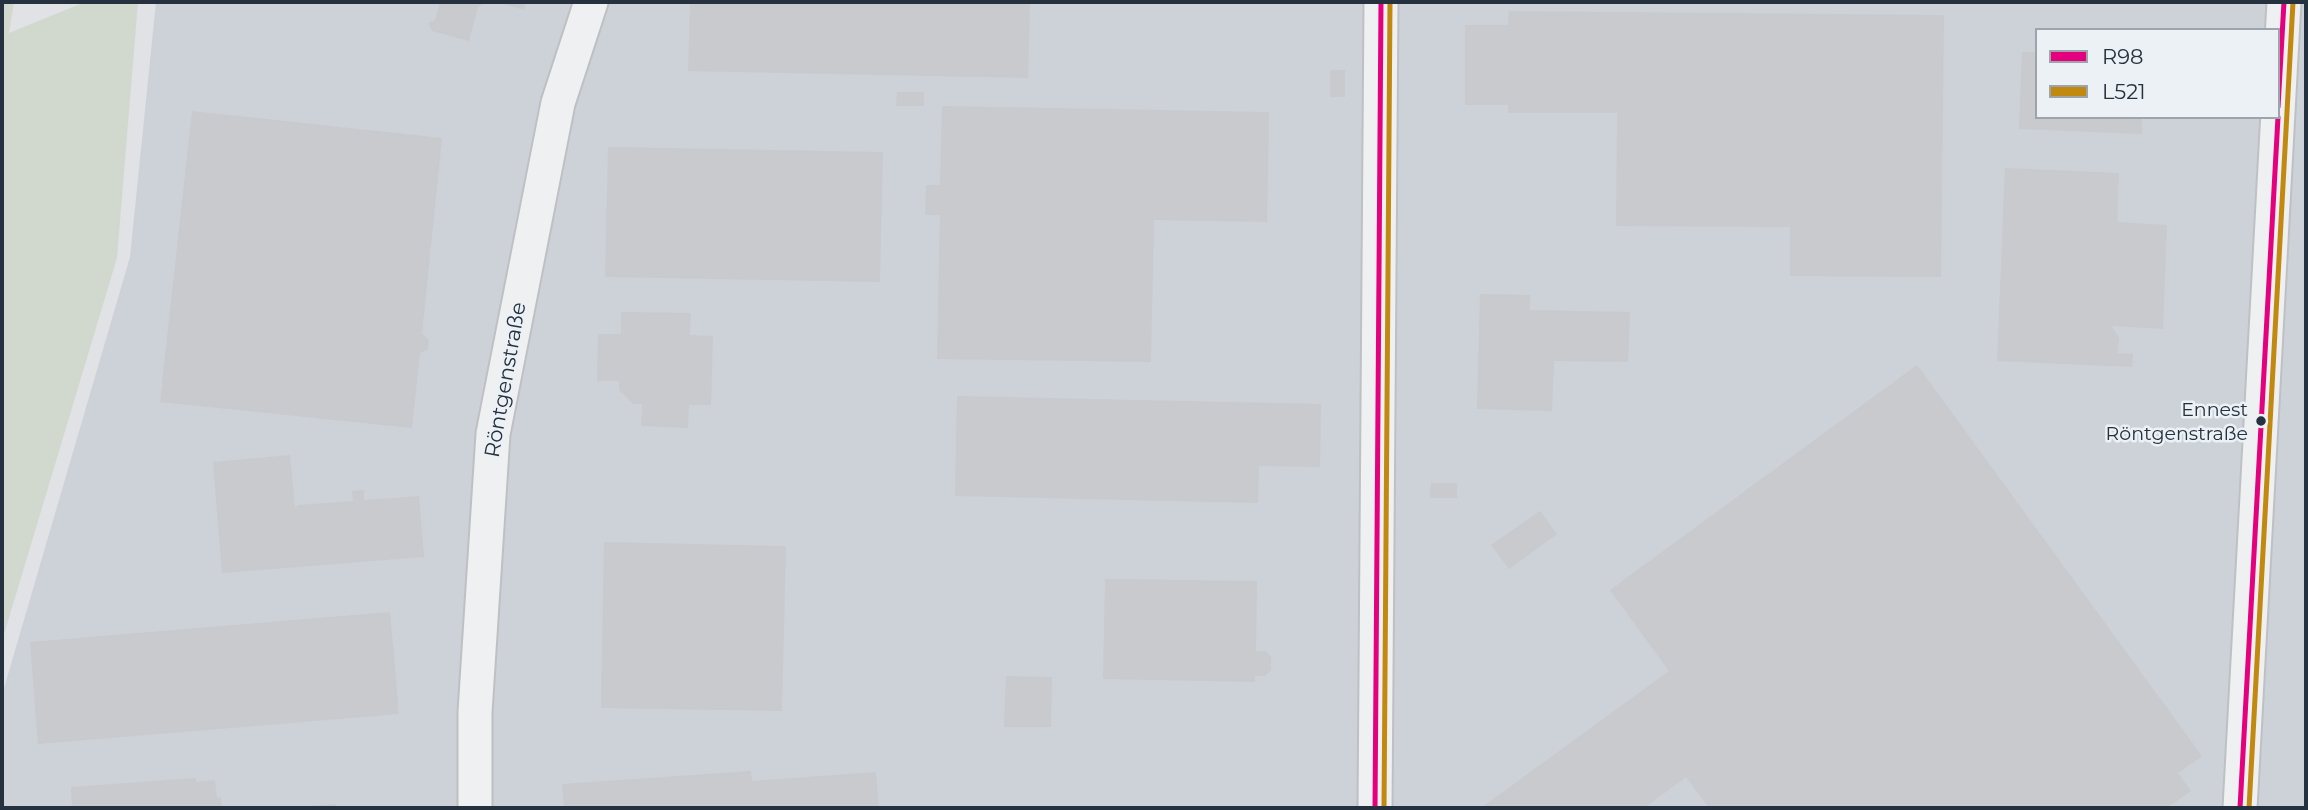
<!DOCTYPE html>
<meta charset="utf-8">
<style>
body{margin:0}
#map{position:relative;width:2308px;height:810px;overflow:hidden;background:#e0e2e5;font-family:Montserrat,sans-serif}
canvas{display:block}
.frame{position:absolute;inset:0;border:4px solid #25313f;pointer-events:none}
.legend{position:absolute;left:2035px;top:28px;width:245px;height:91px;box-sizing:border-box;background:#ecf1f5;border:2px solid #9ca4ac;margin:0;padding:9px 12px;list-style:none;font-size:21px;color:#25313f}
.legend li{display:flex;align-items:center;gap:14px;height:35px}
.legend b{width:35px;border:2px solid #9ca4ac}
</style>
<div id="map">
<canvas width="2308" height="810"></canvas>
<div class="frame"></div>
<ul class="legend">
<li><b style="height:9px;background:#e5007d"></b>R98</li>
<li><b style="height:9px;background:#c28910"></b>L521</li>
</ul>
</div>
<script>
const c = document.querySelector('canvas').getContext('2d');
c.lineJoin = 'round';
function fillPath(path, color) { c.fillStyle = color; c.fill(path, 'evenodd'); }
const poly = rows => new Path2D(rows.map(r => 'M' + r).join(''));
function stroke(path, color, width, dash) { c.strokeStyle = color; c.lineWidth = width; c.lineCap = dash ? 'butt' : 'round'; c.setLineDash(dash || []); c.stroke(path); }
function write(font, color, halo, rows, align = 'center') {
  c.font = font + ' Montserrat,sans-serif'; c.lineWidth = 5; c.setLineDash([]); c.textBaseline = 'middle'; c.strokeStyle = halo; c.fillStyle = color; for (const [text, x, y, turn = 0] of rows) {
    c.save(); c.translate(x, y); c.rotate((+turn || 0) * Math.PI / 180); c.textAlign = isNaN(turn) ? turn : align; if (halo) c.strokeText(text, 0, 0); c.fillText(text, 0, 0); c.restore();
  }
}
fillPath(poly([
 [156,2,2306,2,2306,808,2,808,2,695,130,257],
 [2037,30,2278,30,2278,117,2037,117]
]), '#cdd2d9');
fillPath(poly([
 [2,2,14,2,9,33,85,2,138,2,117,258,2,641]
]), '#d1d9cf');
fillPath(poly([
 [440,2,487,2,478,7,469,41,432,31,428,23,435,20],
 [497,2,526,2,524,10],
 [690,2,1030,2,1028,78,688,71],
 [1509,11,1944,15,1941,277,1790,276,1790,227,1616,226,1617,113,1508,113,1508,105,1465,105,1465,25,1508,25],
 [2022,52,2037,52,2037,117,2142,117,2142,134,2019,129],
 [1330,70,1345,70,1345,97,1330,97],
 [897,92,924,92,924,106,896,106],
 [942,106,1269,112,1267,222,1154,220,1151,362,937,359,940,215,925,215,926,185,940,185],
 [192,111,442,138,422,334,429,340,428,349,420,353,412,428,160,402],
 [608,147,883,152,880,282,605,277],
 [2005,168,2119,173,2117,222,2167,225,2163,329,2112,326,2119,338,2118,353,2133,354,2132,367,1997,361],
 [1480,294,1530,295,1530,310,1630,312,1628,362,1554,361,1552,411,1477,409],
 [621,312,691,313,690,335,713,336,711,405,689,405,688,428,641,426,642,404,633,404,619,390,619,381,597,381,598,334,621,334],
 [1917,365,2202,756,2178,773,2191,791,2167,808,1709,808,1686,777,1644,808,1481,808,1669,671,1610,590],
 [957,396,1321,404,1320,467,1259,466,1258,503,955,496],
 [290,455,295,508,298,505,353,501,352,491,364,490,364,500,419,496,424,557,222,573,213,462],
 [1431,483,1457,483,1457,498,1430,498],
 [1540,511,1557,534,1509,569,1491,545],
 [604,542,786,546,782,711,601,708],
 [1105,579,1257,581,1256,651,1266,651,1271,657,1271,670,1265,676,1255,676,1255,682,1103,679],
 [390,612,399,714,38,744,30,642],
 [1006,676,1052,677,1051,727,1004,727],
 [751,771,752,781,876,772,879,808,564,808,562,784],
 [196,778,196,782,215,780,217,798,221,797,222,808,72,808,71,787],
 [336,804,337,808,306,808,306,806]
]), '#c8cacd');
const minor = poly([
 [475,808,475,712,493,434,558,103,591,2],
 [1375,808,1381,2],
 [2240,808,2284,2]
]);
stroke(minor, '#bec0c3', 37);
stroke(minor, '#eff0f2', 33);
stroke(poly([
 [2278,107,2284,2],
 [1375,808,1381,2],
 [2240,808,2278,117]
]), '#e5007d', 5);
stroke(poly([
 [1384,808,1390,2],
 [2249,808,2293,2]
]), '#c28910', 5);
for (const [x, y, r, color] of [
 [2261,421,6,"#25313f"]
]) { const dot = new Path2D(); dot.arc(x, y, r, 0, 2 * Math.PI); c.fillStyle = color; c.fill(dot); stroke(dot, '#ecf1f5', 2.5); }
write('19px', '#25313f', '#ecf1f5', [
 ["Ennest",2248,410],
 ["Röntgenstraße",2248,434]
], 'right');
write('21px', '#25313f', '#ecf1f5', [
 ["Röntgenstraße",506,380,-80]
]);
</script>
